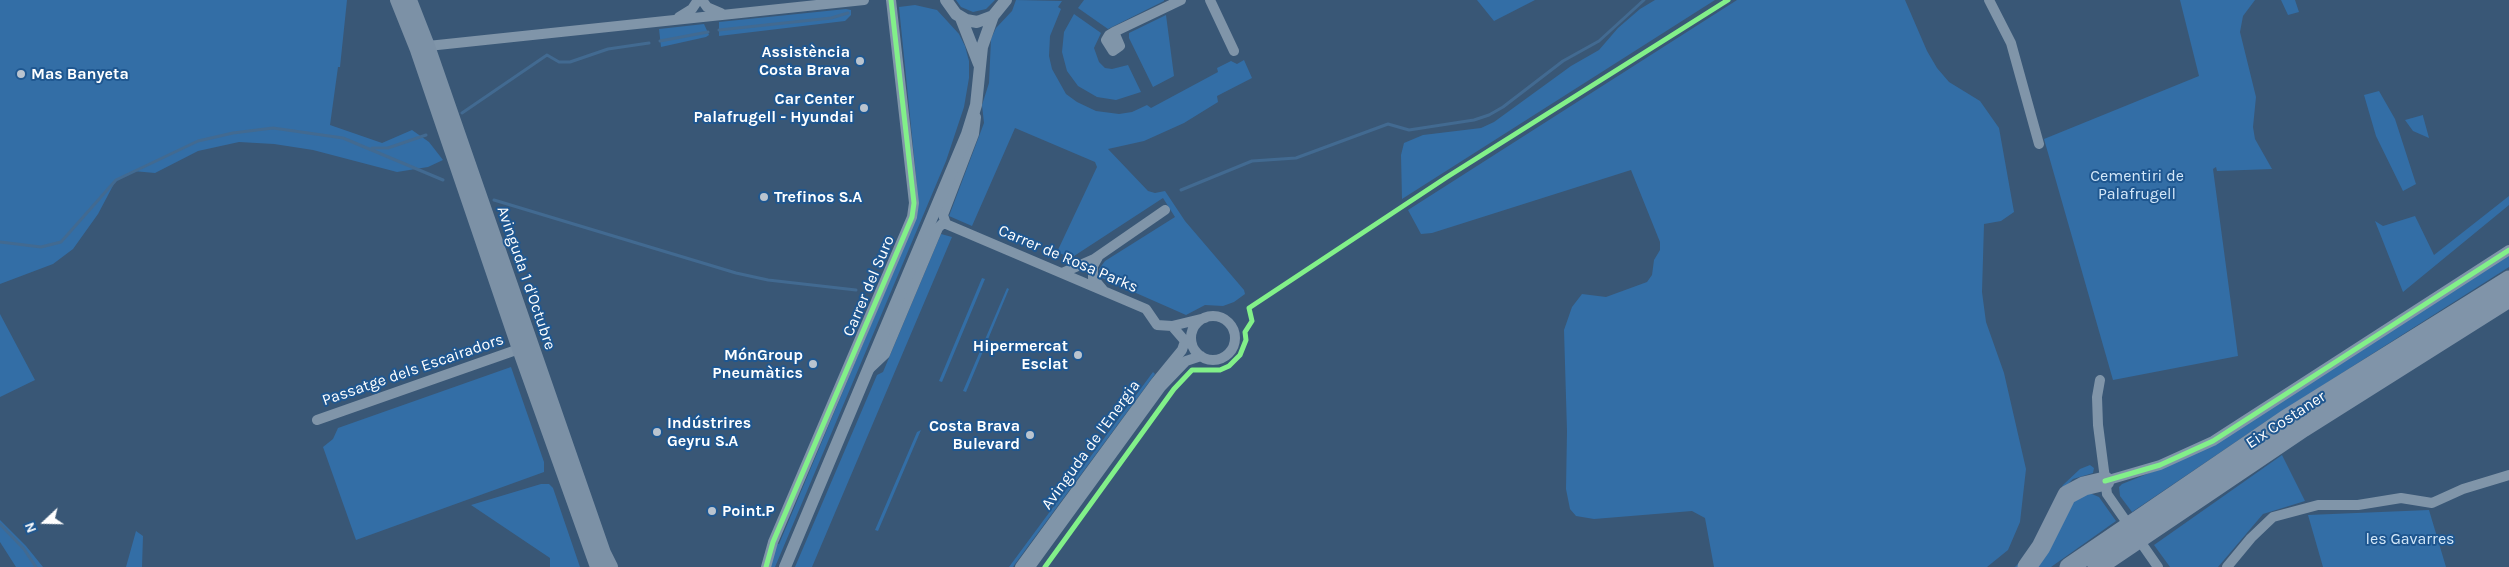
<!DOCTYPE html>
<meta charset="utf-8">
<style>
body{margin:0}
#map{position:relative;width:2509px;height:567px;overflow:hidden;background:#395776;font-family:Karla,sans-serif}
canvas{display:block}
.north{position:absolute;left:20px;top:497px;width:50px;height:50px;-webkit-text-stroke:4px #1f5790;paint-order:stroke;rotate:249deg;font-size:14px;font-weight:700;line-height:20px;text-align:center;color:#fff}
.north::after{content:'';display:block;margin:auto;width:18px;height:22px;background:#fff;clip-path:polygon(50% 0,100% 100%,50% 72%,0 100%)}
</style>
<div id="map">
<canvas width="2509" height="567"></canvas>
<div class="north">N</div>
</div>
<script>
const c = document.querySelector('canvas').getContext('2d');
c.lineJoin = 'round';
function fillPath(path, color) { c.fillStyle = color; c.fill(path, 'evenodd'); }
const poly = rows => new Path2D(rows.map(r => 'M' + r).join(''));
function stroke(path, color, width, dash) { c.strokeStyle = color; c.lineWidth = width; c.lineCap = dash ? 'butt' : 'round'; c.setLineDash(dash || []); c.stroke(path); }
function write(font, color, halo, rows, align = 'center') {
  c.font = font + ' Karla,sans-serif'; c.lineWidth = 4; c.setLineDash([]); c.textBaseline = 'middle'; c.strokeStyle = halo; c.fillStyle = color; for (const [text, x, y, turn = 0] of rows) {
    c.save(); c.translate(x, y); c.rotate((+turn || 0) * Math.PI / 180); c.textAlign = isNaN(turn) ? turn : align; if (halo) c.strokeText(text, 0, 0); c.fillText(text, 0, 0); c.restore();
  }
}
fillPath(poly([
 [0,0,347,0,340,67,338,67,330,125,382,143,412,130,429,142,443,160,428,167,397,172,313,150,274,144,239,142,198,151,155,173,133,171,116,180,98,214,73,249,53,264,0,284],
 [956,0,995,0,986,9,973,12,961,7],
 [1016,0,1062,1,1058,7,1061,9,1050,36,1049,56,1052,69,1066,94,1077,102,1096,111,1119,114,1132,112,1147,105,1151,108,1218,72,1217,68,1231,61,1237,64,1244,60,1252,78,1217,96,1218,102,1184,123,1144,141,1108,149,1148,191,1155,193,1165,191,1185,221,1244,290,1245,294,1234,302,1223,306,1205,305,1186,315,1102,278,1099,269,1105,261,1175,217,1163,198,1071,258,1057,252,1097,167,1095,162,1015,128,972,226,949,216,984,123,982,105,989,83,991,39,996,28,1012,11],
 [1084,0,1164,0,1164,1,1108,29,1078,8],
 [1477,0,1535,0,1494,21],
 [1655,0,1715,0,1402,199,1401,155,1404,143,1423,135,1481,128,1494,122,1571,66,1599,50,1618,28,1640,9],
 [1737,0,1905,0,1927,51,1937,68,1949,82,1980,101,1999,128,2014,212,2001,221,1984,224,1982,292,1986,322,2004,373,2026,469,2020,522,2008,550,1987,567,1714,567,1705,518,1692,511,1594,519,1576,516,1570,509,1566,489,1567,431,1564,330,1572,307,1582,294,1606,297,1647,282,1652,275,1654,260,1660,250,1660,242,1631,170,1432,233,1421,234,1408,210],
 [2180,0,2255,0,2243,16,2240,32,2256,97,2253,127,2255,139,2272,169,2217,171,2216,167,2213,169,2238,356,2113,380,2044,139,2199,76],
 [2281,0,2295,0,2299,12,2288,15],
 [915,5,937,10,959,34,965,46,969,61,969,78,964,107,946,161,775,567,769,567,776,543,779,544,917,215,917,186,899,7],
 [846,9,851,10,851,15,845,21,719,36,719,22],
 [1074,14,1101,33,1094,48,1099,62,1105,68,1112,69,1128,65,1141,92,1116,100,1097,97,1078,86,1067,71,1062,52,1064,32],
 [1166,15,1174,76,1153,87,1129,38,1129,33],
 [704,24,709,35,706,37,661,47,659,29],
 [2379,91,2395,119,2416,184,2403,191,2376,136,2364,95],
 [2423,115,2423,116,2429,138,2413,131,2405,120],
 [2509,196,2509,205,2403,292,2375,221,2383,226,2415,216,2434,255],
 [941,234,952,237,812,567,795,567,877,375,883,372],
 [2509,255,2509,267,2268,420,2132,512,2120,496,2119,487,2122,484,2162,468],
 [982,278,985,279,942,382,939,381],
 [1007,288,1009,289,966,392,963,391],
 [0,314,35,380,0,397],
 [511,367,544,462,544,472,356,540,323,447,333,439,338,428],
 [1153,372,1155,374,1015,564,1013,567,1009,567],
 [921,430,878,531,875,530,917,432],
 [2282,455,2305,501,2263,514,2218,567,2170,567,2154,545],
 [2090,465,2094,468,2093,473,2073,479,2061,491,2041,537,2026,558,2018,567,2015,567,2031,550,2039,536,2063,485,2080,469],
 [541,484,549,484,553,488,580,567,550,567,550,558,471,505],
 [2087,492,2099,497,2116,521,2051,567,2035,567,2070,503],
 [2429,510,2446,567,2323,567,2308,515],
 [0,520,26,546,43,567,16,567,0,542],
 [136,531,143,536,142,567,126,567]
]), '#336ea6');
stroke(poly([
 [719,30,831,18,848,13],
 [660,41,708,32],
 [462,113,547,55,559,62,570,62,608,49,649,43],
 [372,148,388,148,426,135],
 [1181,190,1252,161,1296,158,1388,124,1409,130,1474,120,1489,115,1503,107,1563,61,1599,41,1644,0],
 [494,200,736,273,768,280,856,290],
 [0,242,41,247,61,242,116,180,198,141,233,133,273,128,343,138,443,180],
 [0,524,24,549,36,567]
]), '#426a91', 3);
stroke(poly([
 [702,0,707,7,721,13],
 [1210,0,1234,51],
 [1989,0,2011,43,2039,144],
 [679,17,692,9,698,0],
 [1114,32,1120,46,1113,51,1106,40,1109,35,1114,32,1181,0],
 [428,46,864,0],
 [946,224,1146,309,1157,325,1172,326,1205,318],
 [946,224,943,215,974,134,976,117],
 [1098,257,1093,266,1093,278,1103,290],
 [1062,273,1094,259,1165,210],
 '1191 338a22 22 0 1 1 44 0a22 22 0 1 1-44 0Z',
 [867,371,885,354,938,228,942,224,946,224],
 [2100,380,2097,397,2098,425,2107,494,2158,567],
 [317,420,519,349],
 [2105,481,2160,465,2213,441,2509,250],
 [766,567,773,542,912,217,914,203,891,0],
 [1020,567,1155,383,1182,350,1185,341,1172,326],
 [1030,567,1161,387,1186,361,1201,356],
 [2227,567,2251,538,2273,517,2318,505,2358,505,2401,498,2432,503,2463,489,2509,475]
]), '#8095a9', 10);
stroke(poly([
 [946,0,956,14,966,20,977,22,993,16,1006,0],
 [961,18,979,64],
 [785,567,967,134,976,105,982,47,993,16]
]), '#8095a9', 12);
stroke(poly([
 [397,0,417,50,519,349,597,567],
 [410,0,428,46,604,553,611,567]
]), '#7c91a6', 14);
stroke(poly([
 [2027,567,2041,547,2067,495,2084,486,2105,481],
 [2069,567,2286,419,2509,280],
 [2097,567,2303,428,2509,298]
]), '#8094a9', 19);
stroke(poly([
 [2105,481,2160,465,2213,441,2509,250],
 [766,567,773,542,912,217,914,203,891,0],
 [1045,567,1174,389,1192,370,1220,370,1229,366,1240,355,1246,340,1245,332,1252,321,1249,308,1447,177,1728,0]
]), '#82f089', 5);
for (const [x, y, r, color] of [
 [860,61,5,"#bac4cf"],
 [21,74,5,"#bac4cf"],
 [864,108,5,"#bac4cf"],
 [764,197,5,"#bac4cf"],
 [1078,355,5,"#bac4cf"],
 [813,364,5,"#bac4cf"],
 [657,432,5,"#bac4cf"],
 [1030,435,5,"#bac4cf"],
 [712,511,5,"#bac4cf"]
]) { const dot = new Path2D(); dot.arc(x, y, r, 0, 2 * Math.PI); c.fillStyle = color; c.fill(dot); stroke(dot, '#1f5790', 2); }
write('bold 16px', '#fff', '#1f5790', [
 ["Assistència",850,52],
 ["Costa Brava",850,70],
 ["Mas Banyeta",31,74,"left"],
 ["Car Center",854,99],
 ["Palafrugell - Hyundai",854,117],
 ["Trefinos S.A",774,197,"left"],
 ["Hipermercat",1068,346],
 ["Esclat",1068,364],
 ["MónGroup",803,355],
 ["Pneumàtics",803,373],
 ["Indústrires",667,423,"left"],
 ["Geyru S.A",667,441,"left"],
 ["Costa Brava",1020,426],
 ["Bulevard",1020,444],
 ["Point.P",722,511,"left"]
], 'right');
write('16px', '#d4e8f9', '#1f5790', [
 ["Cementiri de",2137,176],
 ["Palafrugell",2137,194],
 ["les Gavarres",2410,539]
]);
write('16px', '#fff', '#1f5790', [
 ["Carrer de Rosa Parks",1068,259,23],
 ["Avinguda 1 d'Octubre",526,278,71],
 ["Carrer del Suro",869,286,-67],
 ["Passatge dels Escairadors",413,370,-19],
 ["Eix Costaner",2286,420,-33],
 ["Avinguda de l'Energia",1091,445,-54]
]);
</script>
